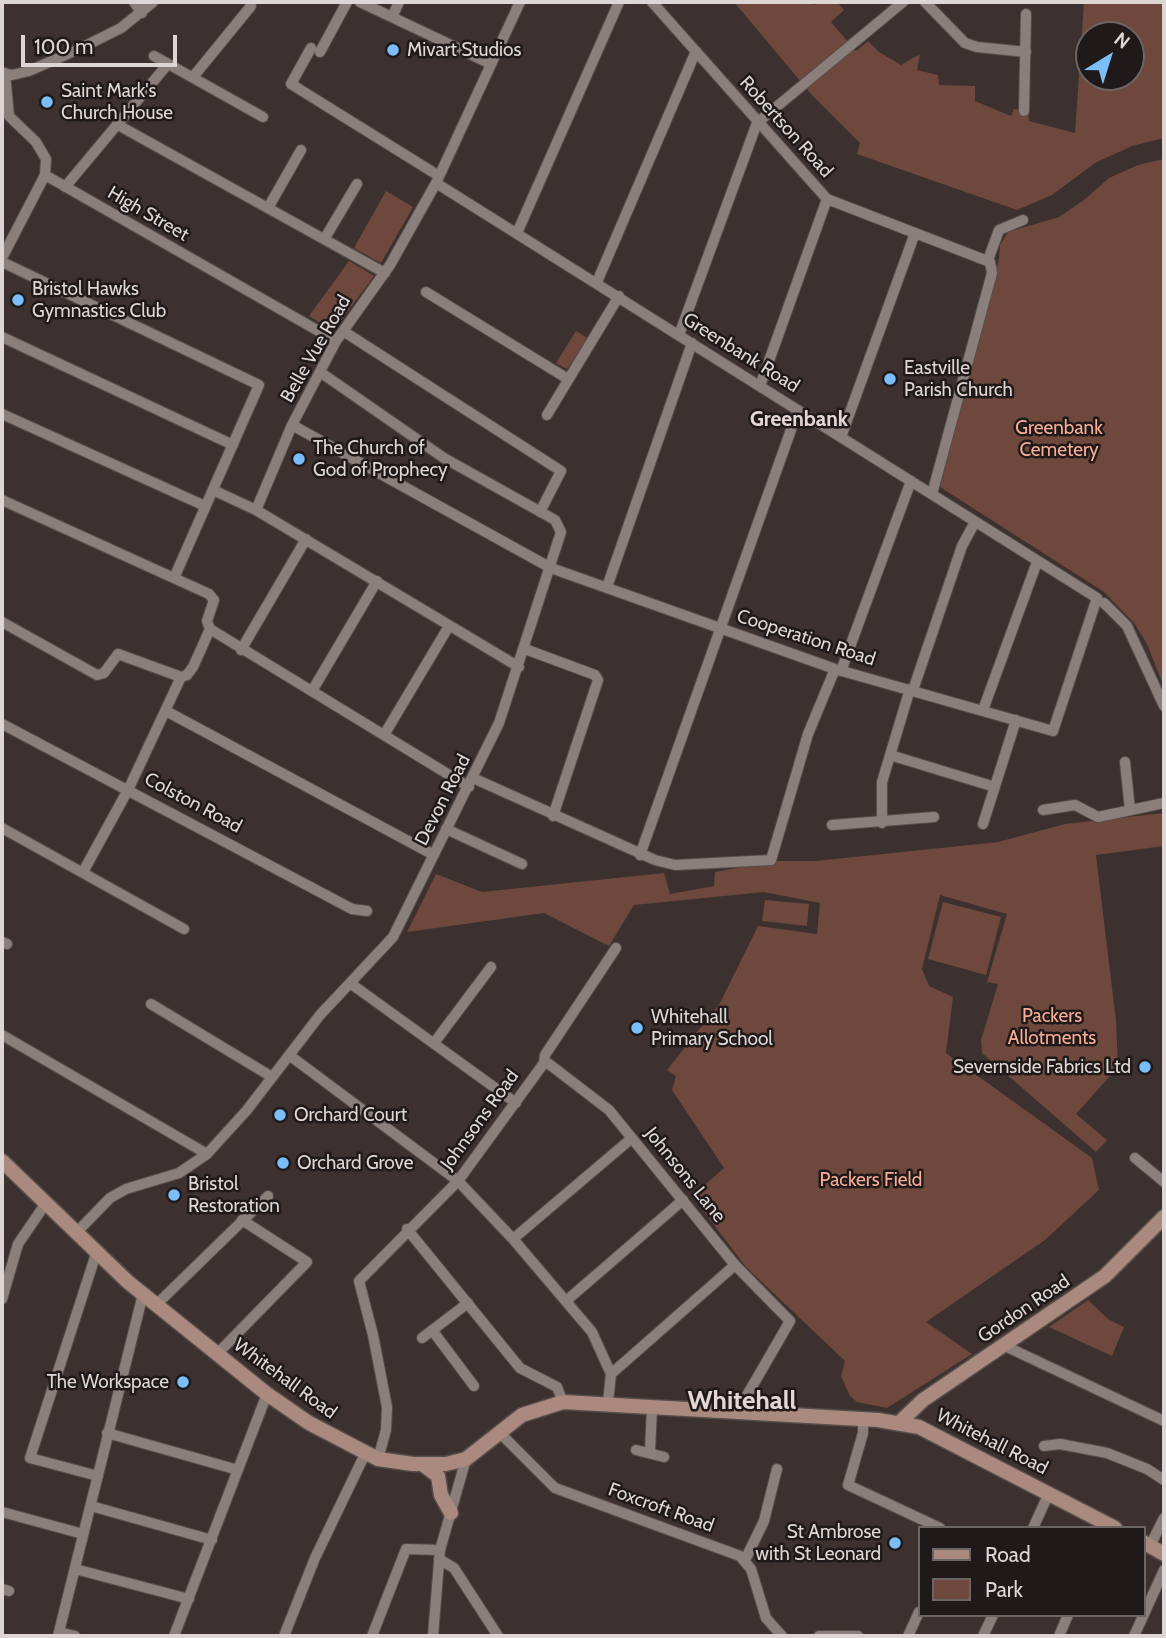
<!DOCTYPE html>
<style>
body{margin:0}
#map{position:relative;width:1166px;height:1638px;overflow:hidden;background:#3c312e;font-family:Cabin,sans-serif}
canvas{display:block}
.frame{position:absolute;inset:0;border:4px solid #ddd6d4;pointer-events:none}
.legend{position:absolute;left:918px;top:1526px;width:228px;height:91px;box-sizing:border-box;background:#1f1a19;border:2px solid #6b6564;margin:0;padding:9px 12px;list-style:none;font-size:21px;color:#ddd6d4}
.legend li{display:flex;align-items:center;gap:14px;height:35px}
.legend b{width:35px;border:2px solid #6b6564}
.north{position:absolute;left:1075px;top:21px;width:70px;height:70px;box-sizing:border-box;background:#1f1a19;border:2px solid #6b6564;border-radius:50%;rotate:38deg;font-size:19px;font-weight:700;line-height:28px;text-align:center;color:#ddd6d4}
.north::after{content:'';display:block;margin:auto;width:24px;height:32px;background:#7cbef9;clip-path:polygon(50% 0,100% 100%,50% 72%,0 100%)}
.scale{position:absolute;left:21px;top:35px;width:156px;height:32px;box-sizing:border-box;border:4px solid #ddd6d4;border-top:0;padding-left:9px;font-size:21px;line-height:24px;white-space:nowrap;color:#ddd6d4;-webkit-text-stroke:5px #1f1a19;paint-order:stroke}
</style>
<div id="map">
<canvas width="1166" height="1638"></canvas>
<div class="frame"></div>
<ul class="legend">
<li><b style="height:9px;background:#aa897f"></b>Road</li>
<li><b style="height:19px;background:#6e483d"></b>Park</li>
</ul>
<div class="north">N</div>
<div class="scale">100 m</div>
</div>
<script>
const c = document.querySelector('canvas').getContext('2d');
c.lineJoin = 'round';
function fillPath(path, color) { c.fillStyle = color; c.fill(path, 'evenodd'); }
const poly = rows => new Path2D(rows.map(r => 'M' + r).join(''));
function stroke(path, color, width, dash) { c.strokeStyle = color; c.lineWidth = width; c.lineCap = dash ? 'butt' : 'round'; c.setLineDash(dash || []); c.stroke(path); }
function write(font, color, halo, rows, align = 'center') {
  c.font = font + ' Cabin,sans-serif'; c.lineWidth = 5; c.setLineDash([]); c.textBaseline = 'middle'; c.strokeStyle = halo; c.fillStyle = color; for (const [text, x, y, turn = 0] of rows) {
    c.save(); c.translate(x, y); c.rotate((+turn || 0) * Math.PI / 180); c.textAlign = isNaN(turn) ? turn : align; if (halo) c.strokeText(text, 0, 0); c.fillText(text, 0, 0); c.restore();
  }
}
fillPath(poly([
 [734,2,810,2,814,5,819,2,837,2,844,10,831,22,856,51,868,41,879,52,901,65,920,54,917,70,938,75,939,85,975,86,975,101,1011,116,1014,109,1028,111,1029,121,1075,133,1084,2,1164,2,1164,138,1132,146,1095,163,1052,195,1017,210,857,154,860,143,812,95],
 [1089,35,1131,35,1131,77,1089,77],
 [1164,159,1164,687,1147,644,1134,623,1104,592,940,487,999,259,1000,245,1008,232,1059,217,1084,200,1109,178,1138,165],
 [386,191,413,207,381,263,354,248],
 [349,261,374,276,333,331,309,316],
 [576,331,589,339,567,369,556,363],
 [1164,813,1164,846,1096,855,1116,1021,1118,1067,1076,1114,1107,1140,1096,1152,982,1053,981,1040,998,984,987,982,1007,914,940,895,922,969,929,986,953,997,946,1053,1092,1158,1099,1190,1045,1240,926,1322,972,1354,887,1408,857,1402,850,1396,841,1376,845,1361,746,1267,692,1196,724,1168,672,1090,676,1076,667,1070,720,1003,758,926,817,934,820,903,764,892,634,905,609,946,544,913,407,932,436,874,482,892,664,873,670,894,714,886,715,872,775,861,816,861,998,842,1065,824],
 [765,900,809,904,807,926,762,921],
 [943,902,1001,917,986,975,928,959],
 [1088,1300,1108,1319,1124,1327,1112,1356,1049,1327]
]), '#6e483d');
const minor = poly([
 [134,2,142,13],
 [360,2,491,64],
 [652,2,827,199,990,262,992,273,932,494],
 [925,2,965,43,977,47,1026,52],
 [392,17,399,2],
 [311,48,291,84,439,176],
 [320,52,347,2],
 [154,56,263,117],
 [2,73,12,75,29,71,81,48,121,28,153,2],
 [5,73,9,116,36,142,46,159,45,175,336,341],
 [193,77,251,6],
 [1024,111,1026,14],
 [118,125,385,273],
 [65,187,167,65],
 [268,208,301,150],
 [517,233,619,2],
 [325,238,357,184],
 [2,258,45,175],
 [988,260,999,230,1023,220],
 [2,262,259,385,174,578],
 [597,282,696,51],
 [426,292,568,379],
 [343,331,561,471,540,512],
 [679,335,757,123,903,2],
 [2,337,233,445],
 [760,386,827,199],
 [2,414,205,506],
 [547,415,619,296],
 [292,425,551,568,835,669,1053,731,1097,598,436,183],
 [841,437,915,233],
 [213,490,256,510,519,667],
 [2,500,209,594,214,600,207,621,210,629,469,787],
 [256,510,292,425,336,341,390,265,436,183,520,2],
 [607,587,692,343],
 [1104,603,1127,626,1164,706],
 [2,622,97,675,104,673,118,654,181,677],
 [525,649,595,675,598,680,553,816],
 [241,650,306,539],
 [841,671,911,481],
 [913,690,962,546,975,522],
 [312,691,377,581],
 [983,710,1037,562],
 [166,711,434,855],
 [2,724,352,909,367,911],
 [384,735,449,626],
 [890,755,995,787],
 [1125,762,1130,810],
 [473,778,655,860,675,865,771,860,808,734,835,669],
 [1043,810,1075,805,1098,817,1164,803],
 [882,823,882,782,910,689],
 [983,824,1016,720],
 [832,825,934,817],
 [2,828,184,929],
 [446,829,522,864],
 [640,855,798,410],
 [83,872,129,788,181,677,187,675,193,667,210,629],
 [2,942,7,944],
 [350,983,516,1103],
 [151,1004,272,1077],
 [2,1035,207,1154],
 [434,1043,491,967],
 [289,1055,458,1181,513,1239,592,1332,611,1374],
 [544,1063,549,1064,609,1110,735,1265,790,1321,746,1397,745,1413],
 [1135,1158,1164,1182],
 [407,1229,520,1368,557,1387,563,1402],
 [76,1233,110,1198,126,1189,179,1173,207,1154,247,1110,320,1015,393,937,499,723,561,532,555,520,444,458,320,372],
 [513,1239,632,1138],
 [96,1254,30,1458,98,1476],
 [2,1299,18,1244,46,1203],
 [566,1301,683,1200],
 [156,1305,268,1196],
 [432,1330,474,1386],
 [422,1338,468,1303],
 [1005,1346,1164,1421],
 [217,1354,307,1262,242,1220],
 [608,1402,611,1374,735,1265],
 [863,1419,863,1433,848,1485,940,1528],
 [107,1433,238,1470],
 [500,1433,555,1488,740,1556,751,1569,766,1618,782,1636],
 [1044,1446,1060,1444,1107,1453,1147,1469,1164,1480],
 [636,1450,664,1457],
 [650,1451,652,1407],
 [378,1459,386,1430,387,1407,373,1335,359,1281,458,1181,544,1063,545,1055,616,948],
 [91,1506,212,1540],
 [2,1512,83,1534],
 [1033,1528,1049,1493],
 [1150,1546,1164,1518],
 [439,1559,454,1568,498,1636],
 [745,1560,764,1521,777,1469],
 [75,1569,189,1599],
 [2,1589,9,1591],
 [59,1632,75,1636],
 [58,1636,143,1294],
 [174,1636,267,1394],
 [284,1636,315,1558,365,1454],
 [372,1636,406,1549,440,1550],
 [433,1636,440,1550,466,1459],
 [819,1636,858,1636],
 [908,1636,919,1612],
 [983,1636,993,1615],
 [1059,1636,1068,1615],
 [1134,1636,1164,1570]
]);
const secondary = poly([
 [2,1161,128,1282,267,1394,309,1423,378,1459,413,1464,446,1464,466,1459,522,1415,563,1402,878,1420,919,1427,1115,1528],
 [899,1423,923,1400,1105,1276,1164,1217],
 [422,1464,438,1476,441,1495,451,1513],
 [1143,1542,1164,1554]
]);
stroke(minor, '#574e4b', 12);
stroke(secondary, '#574e4b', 17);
stroke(minor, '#8b7f7b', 10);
stroke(secondary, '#aa897f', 14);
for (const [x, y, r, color] of [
 [393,50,7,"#7cbef9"],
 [47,102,7,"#7cbef9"],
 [18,300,7,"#7cbef9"],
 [890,379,7,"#7cbef9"],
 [299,459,7,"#7cbef9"],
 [637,1028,7,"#7cbef9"],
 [1145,1067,7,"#7cbef9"],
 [280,1115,7,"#7cbef9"],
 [283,1163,7,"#7cbef9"],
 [174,1195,7,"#7cbef9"],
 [183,1382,7,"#7cbef9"],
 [895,1543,7,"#7cbef9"]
]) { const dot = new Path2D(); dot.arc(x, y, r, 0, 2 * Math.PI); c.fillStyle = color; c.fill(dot); stroke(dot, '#1f1a19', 2.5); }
write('19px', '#ddd6d4', '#1f1a19', [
 ["Mivart Studios",407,50],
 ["Saint Mark's",61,91],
 ["Church House",61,113],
 ["Bristol Hawks",32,289],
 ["Gymnastics Club",32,311],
 ["Eastville",904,368],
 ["Parish Church",904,390],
 ["The Church of",313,448],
 ["God of Prophecy",313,470],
 ["Whitehall",651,1017],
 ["Primary School",651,1039],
 ["Severnside Fabrics Ltd",1131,1067,"right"],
 ["Orchard Court",294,1115],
 ["Orchard Grove",297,1163],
 ["Bristol",188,1184],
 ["Restoration",188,1206],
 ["The Workspace",169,1382,"right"],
 ["St Ambrose",881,1532,"right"],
 ["with St Leonard",881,1554,"right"]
], 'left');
write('19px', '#ddd6d4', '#1f1a19', [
 ["Robertson Road",786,127,48],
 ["High Street",148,214,30],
 ["Belle Vue Road",316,349,-60],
 ["Greenbank Road",741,353,32],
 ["Cooperation Road",806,638,18],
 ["Devon Road",443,800,-63],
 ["Colston Road",193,803,28],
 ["Johnsons Road",480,1120,-54],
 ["Johnsons Lane",685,1175,51],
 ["Gordon Road",1024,1309,-34],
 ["Whitehall Road",285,1379,36],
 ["Whitehall Road",992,1442,27],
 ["Foxcroft Road",661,1508,20]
]);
write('19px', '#f8ac96', '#1f1a19', [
 ["Greenbank",1059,428],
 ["Cemetery",1059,450],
 ["Packers",1052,1016],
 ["Allotments",1052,1038],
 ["Packers Field",871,1180]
]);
write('bold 21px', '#e5d7d3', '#1f1a19', [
 ["Greenbank",799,420]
]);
write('bold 26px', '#e5d7d3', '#1f1a19', [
 ["Whitehall",742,1401]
]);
</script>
